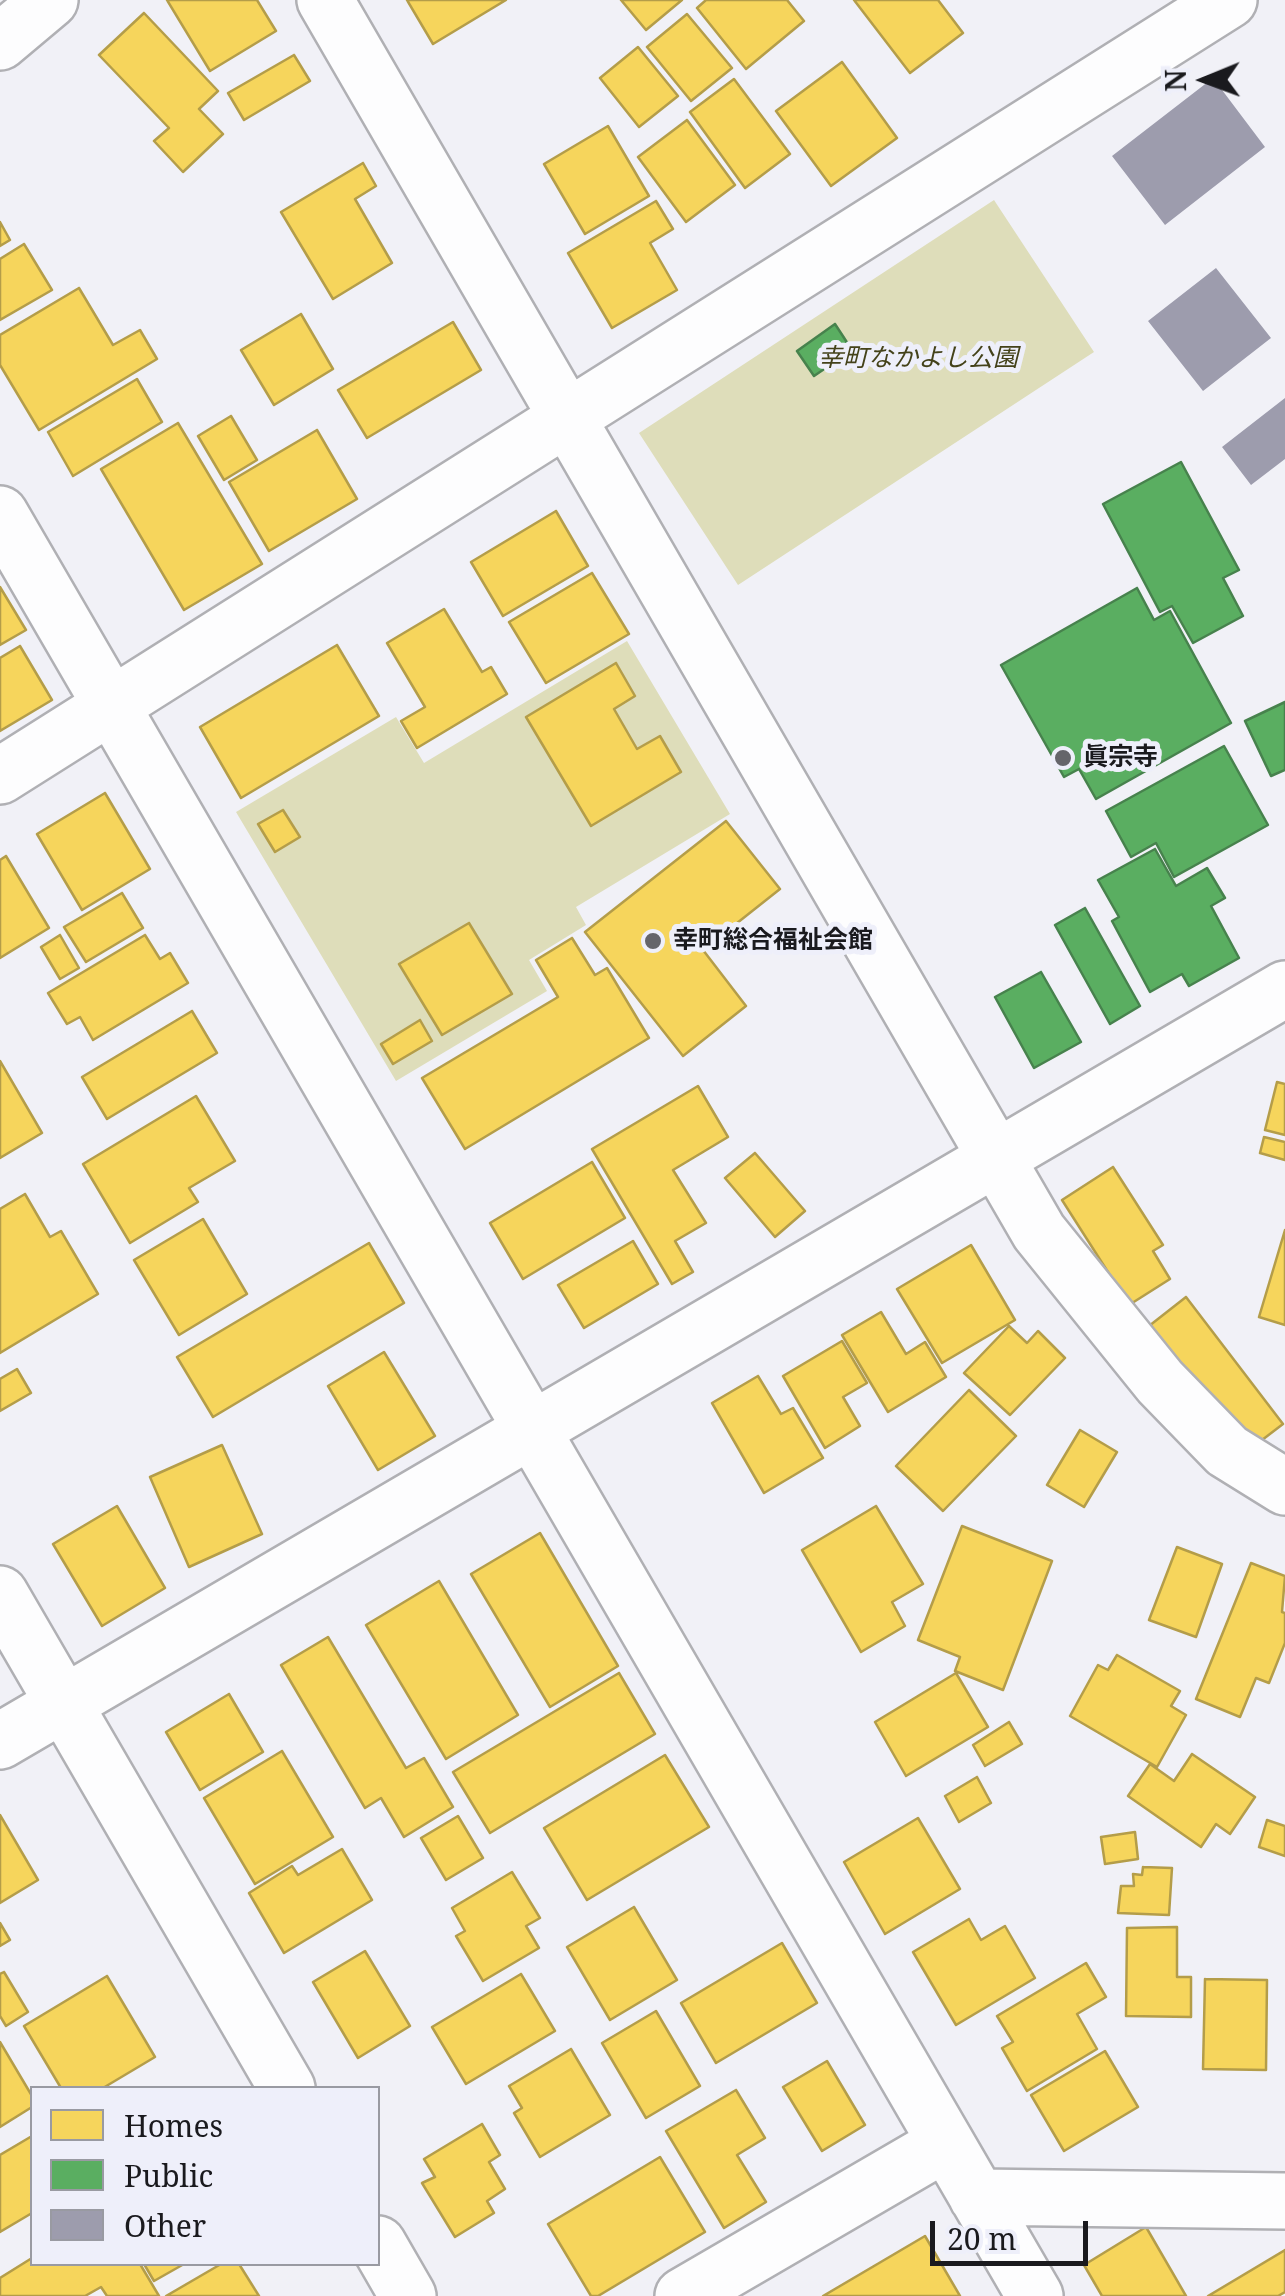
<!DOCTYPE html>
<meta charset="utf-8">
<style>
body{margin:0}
#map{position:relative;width:1285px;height:2296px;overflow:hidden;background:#f1f1f7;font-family:"Noto Serif",serif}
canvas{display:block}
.legend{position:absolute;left:30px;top:2086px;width:350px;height:180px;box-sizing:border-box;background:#eeeffa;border:2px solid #999aa2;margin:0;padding:12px 18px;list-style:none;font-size:30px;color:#1a1a1e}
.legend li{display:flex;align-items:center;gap:20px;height:50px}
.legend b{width:50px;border:2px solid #999aa2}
.north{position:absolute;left:1155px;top:30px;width:100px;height:100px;-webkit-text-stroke:8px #eeeffa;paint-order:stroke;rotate:269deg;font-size:28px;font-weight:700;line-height:40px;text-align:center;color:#1a1a1e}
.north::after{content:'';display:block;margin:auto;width:35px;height:45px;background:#1a1a1e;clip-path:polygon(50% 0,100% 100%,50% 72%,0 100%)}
.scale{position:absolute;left:930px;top:2221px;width:158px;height:45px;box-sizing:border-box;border:5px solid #1a1a1e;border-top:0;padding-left:12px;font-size:30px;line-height:35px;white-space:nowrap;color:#1a1a1e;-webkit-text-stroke:8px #eeeffa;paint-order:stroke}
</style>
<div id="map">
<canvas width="1285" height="2296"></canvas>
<ul class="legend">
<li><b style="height:28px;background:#f6d55c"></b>Homes</li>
<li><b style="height:28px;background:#5aae61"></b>Public</li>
<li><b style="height:28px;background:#9d9cad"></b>Other</li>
</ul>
<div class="north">N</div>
<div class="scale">20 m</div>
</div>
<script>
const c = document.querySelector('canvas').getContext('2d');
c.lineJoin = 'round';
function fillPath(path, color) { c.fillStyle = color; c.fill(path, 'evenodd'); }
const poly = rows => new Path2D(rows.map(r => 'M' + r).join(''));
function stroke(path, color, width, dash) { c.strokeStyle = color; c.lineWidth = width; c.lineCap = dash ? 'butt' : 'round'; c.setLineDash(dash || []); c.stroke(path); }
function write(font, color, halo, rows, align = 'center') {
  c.font = font + ' "Noto Serif","Noto Sans JP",serif'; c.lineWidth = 10; c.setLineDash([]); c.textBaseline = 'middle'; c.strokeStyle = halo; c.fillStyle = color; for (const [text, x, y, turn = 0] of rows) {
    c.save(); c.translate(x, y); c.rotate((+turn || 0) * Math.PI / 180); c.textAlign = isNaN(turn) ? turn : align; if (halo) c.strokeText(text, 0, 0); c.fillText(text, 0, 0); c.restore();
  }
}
fillPath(poly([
 [994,200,1094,352,738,585,639,433],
 [627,641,730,814,576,907,586,925,529,960,547,991,396,1081,236,812,396,717,424,763]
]), '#deddba');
const homes = poly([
 [167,0,257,0,276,31,210,71,167,0],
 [407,0,506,0,433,44,407,0],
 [621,0,682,0,646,30,621,0],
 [706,0,787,0,804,21,746,69,697,8,706,0],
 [854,0,938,0,963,33,910,73,854,0],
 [144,13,218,91,199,109,223,134,183,172,154,141,169,128,99,55,144,13],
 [687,14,732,68,691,101,647,47,687,14],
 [638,47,678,96,639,127,600,78,638,47],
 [294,55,310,81,244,120,228,93,294,55],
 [842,62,897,138,831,186,776,111,842,62],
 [734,79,790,154,745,188,690,112,734,79],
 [687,120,735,185,686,222,638,157,687,120],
 [608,126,649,196,585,234,544,164,608,126],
 [363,163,376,186,355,199,392,263,333,299,281,212,363,163],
 [656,201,673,229,650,243,677,290,612,328,568,253,656,201],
 [0,222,10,240,0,246,0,222],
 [24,244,52,290,0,320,0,259,24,244],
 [79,288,113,345,140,330,157,359,39,430,0,365,0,335,79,288],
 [301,314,333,369,274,405,241,350,301,314],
 [453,322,481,370,367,438,338,390,453,322],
 [137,379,162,422,73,476,48,432,137,379],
 [231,416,257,460,224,480,198,436,231,416],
 [178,423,262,564,184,610,101,469,178,423],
 [317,430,357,499,269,551,229,482,317,430],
 [556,511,588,566,503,616,471,562,556,511],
 [592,573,629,634,546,683,509,622,592,573],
 [0,587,26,630,0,645,0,587],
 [444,609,482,672,491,667,507,694,417,748,401,721,425,707,387,643,444,609],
 [337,645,379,716,241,798,200,727,337,645],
 [20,646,52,700,0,731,0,658,20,646],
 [616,663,635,696,614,709,637,749,660,736,681,772,591,826,526,717,616,663],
 [105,793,150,869,82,910,37,834,105,793],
 [283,810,300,837,275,852,258,824,283,810],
 [726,821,780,889,703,950,746,1006,683,1056,585,932,726,821],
 [6,856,49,928,0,958,0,860,6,856],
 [122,893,143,928,86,962,64,927,122,893],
 [469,923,512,994,442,1035,399,964,469,923],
 [60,935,79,968,60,979,41,947,60,935],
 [145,935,160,959,170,953,188,983,93,1040,80,1017,67,1024,48,993,145,935],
 [572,938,595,975,607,968,649,1038,465,1149,422,1078,558,997,536,960,572,938],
 [192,1011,217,1053,107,1119,82,1077,192,1011],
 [420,1020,432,1041,393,1064,381,1044,420,1020],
 [0,1061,42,1133,0,1158,0,1061],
 [1277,1082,1285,1084,1285,1135,1265,1130,1277,1082],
 [698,1086,728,1137,673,1170,706,1223,675,1241,693,1272,672,1284,592,1149,698,1086],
 [196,1096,235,1161,189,1188,198,1202,130,1243,83,1164,196,1096],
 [1264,1137,1285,1142,1285,1160,1260,1153,1264,1137],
 [755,1153,805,1211,775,1237,725,1178,755,1153],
 [592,1162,625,1218,523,1279,490,1223,592,1162],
 [1113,1167,1163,1245,1153,1251,1170,1279,1129,1305,1062,1200,1113,1167],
 [25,1194,50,1237,61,1231,98,1294,0,1353,0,1209,25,1194],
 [203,1219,247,1294,179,1335,134,1260,203,1219],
 [1285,1230,1285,1325,1259,1317,1285,1230],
 [633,1241,658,1284,584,1328,558,1285,633,1241],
 [369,1243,404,1303,213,1417,177,1357,369,1243],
 [971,1245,1015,1320,942,1363,897,1289,971,1245],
 [1186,1297,1283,1424,1245,1453,1149,1326,1186,1297],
 [881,1312,906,1354,925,1342,946,1377,888,1412,842,1335,881,1312],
 [1009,1326,1027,1343,1038,1331,1065,1358,1010,1415,964,1373,1009,1326],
 [842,1341,867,1383,843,1397,860,1426,825,1448,783,1376,842,1341],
 [384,1352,435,1436,378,1470,328,1386,384,1352],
 [17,1369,31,1393,0,1411,0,1379,17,1369],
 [758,1376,781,1414,793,1408,823,1458,764,1493,712,1403,758,1376],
 [969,1390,1016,1436,943,1511,896,1466,969,1390],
 [1080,1430,1117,1452,1084,1507,1047,1485,1080,1430],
 [222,1445,262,1534,189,1567,150,1477,222,1445],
 [117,1506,165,1588,102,1626,53,1544,117,1506],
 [876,1506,923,1584,892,1602,905,1626,861,1652,802,1550,876,1506],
 [962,1526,1052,1561,1003,1690,955,1671,960,1657,918,1640,962,1526],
 [540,1533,618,1666,550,1707,471,1574,540,1533],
 [1177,1547,1222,1564,1196,1637,1149,1620,1177,1547],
 [1251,1563,1285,1576,1282,1612,1285,1613,1285,1643,1269,1683,1256,1678,1240,1717,1196,1699,1251,1563],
 [439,1581,518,1715,446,1759,366,1625,439,1581],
 [328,1637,406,1768,424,1758,453,1807,404,1837,381,1798,365,1808,281,1665,328,1637],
 [1117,1655,1180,1691,1171,1706,1186,1715,1157,1767,1070,1716,1098,1665,1108,1670,1117,1655],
 [619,1673,655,1734,490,1833,453,1772,619,1673],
 [956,1673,988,1727,906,1776,875,1722,956,1673],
 [229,1694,263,1752,200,1790,166,1732,229,1694],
 [1009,1722,1022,1744,985,1766,973,1745,1009,1722],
 [282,1751,333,1837,255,1884,204,1798,282,1751],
 [1192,1754,1255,1797,1230,1834,1216,1824,1201,1847,1128,1796,1150,1764,1174,1781,1192,1754],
 [665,1755,709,1827,587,1900,544,1828,665,1755],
 [977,1777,991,1803,959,1822,945,1796,977,1777],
 [0,1815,38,1880,0,1903,0,1815],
 [458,1816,483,1858,446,1880,421,1838,458,1816],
 [918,1818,960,1889,885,1934,844,1862,918,1818],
 [1267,1820,1285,1826,1285,1856,1259,1847,1267,1820],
 [1135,1832,1138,1859,1105,1864,1101,1837,1135,1832],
 [342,1849,372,1900,284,1953,249,1893,292,1866,298,1875,342,1849],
 [1143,1867,1172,1868,1169,1915,1118,1913,1121,1886,1134,1886,1133,1874,1142,1875,1143,1867],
 [512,1872,540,1918,526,1926,539,1948,483,1981,456,1936,465,1931,452,1908,512,1872],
 [634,1907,677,1980,610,2020,567,1947,634,1907],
 [969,1919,981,1940,1005,1926,1035,1978,956,2025,913,1952,969,1919],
 [0,1923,10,1940,0,1946,0,1923],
 [1177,1927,1177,1977,1191,1977,1191,2017,1126,2016,1127,1928,1177,1927],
 [782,1943,817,2003,716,2063,681,2003,782,1943],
 [365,1951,410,2026,358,2058,313,1982,365,1951],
 [1086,1963,1106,1997,1077,2014,1097,2049,1027,2091,1002,2048,1013,2042,997,2016,1086,1963],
 [4,1972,28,2012,6,2026,0,2016,0,1974,4,1972],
 [521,1974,555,2031,466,2084,432,2027,521,1974],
 [107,1976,155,2057,103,2088,61,2088,24,2026,107,1976],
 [1205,1979,1267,1980,1266,2070,1203,2069,1205,1979],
 [656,2011,700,2086,646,2118,602,2043,656,2011],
 [0,2042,32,2096,32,2107,0,2127,0,2042],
 [571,2049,610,2115,540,2157,514,2113,522,2108,509,2086,571,2049],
 [1105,2051,1138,2107,1064,2151,1031,2095,1105,2051],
 [827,2061,865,2125,822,2151,783,2087,827,2061],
 [736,2090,765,2138,737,2155,766,2202,724,2228,666,2131,736,2090],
 [482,2124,500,2155,489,2162,505,2189,487,2201,494,2213,455,2237,422,2183,435,2177,424,2159,482,2124],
 [32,2136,32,2213,0,2232,0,2155,32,2136],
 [660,2157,705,2232,598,2296,591,2296,548,2224,660,2157],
 [1146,2227,1186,2296,1102,2296,1084,2265,1146,2227],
 [925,2236,960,2296,823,2296,925,2236],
 [1285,2250,1285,2292,1278,2296,1208,2296,1285,2250],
 [32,2258,32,2264,140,2264,159,2296,107,2296,101,2287,85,2296,0,2296,0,2278,32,2258],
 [144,2264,184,2264,154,2281,144,2264],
 [221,2264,239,2264,259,2296,166,2296,221,2264]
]);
fillPath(homes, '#f6d55c');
stroke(homes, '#b49d49', 2.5);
const public = poly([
 [835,324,852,350,814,376,797,351,835,324],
 [1181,462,1239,570,1223,578,1243,616,1193,643,1172,606,1160,612,1103,504,1181,462],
 [1137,588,1154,620,1170,611,1231,723,1096,799,1079,769,1064,777,1001,665,1137,588],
 [1285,702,1285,770,1271,776,1245,721,1285,702],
 [1224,746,1268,825,1174,877,1156,843,1131,857,1106,811,1224,746],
 [1155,849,1176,886,1207,868,1225,898,1211,906,1239,958,1189,986,1182,974,1150,992,1112,921,1119,917,1098,880,1155,849],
 [1085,908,1140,1006,1110,1024,1055,925,1085,908],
 [1041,972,1081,1042,1034,1068,995,997,1041,972]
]);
fillPath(public, '#5aae61');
stroke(public, '#47824d', 2.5);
fillPath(poly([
 [1213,78,1265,147,1165,225,1112,156],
 [1216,268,1271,338,1203,391,1148,321],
 [1285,398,1285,459,1251,485,1222,447]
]), '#9d9cad');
const minor = poly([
 [325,0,1039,1232,1160,1382,1227,1451,1285,1487],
 [0,42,50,0],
 [0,514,1035,2296],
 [0,776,1229,0],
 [0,1594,287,2088],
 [0,1741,1285,989],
 [977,2197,1285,2201],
 [378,2244,408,2296],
 [683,2296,946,2143]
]);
stroke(minor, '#b0b0b4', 60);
stroke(minor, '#fdfdfe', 55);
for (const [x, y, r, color] of [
 [1063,758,10,"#65656a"],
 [653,941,10,"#65656a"]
]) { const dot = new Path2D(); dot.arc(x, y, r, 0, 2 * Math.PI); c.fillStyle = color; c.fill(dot); stroke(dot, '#eeeffa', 4); }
write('italic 25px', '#44421a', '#eeeffa', [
 ["幸町なかよし公園",918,359]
]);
write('bold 25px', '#1a1a1e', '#eeeffa', [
 ["眞宗寺",1083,758],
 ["幸町総合福祉会館",673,941]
], 'left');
</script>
